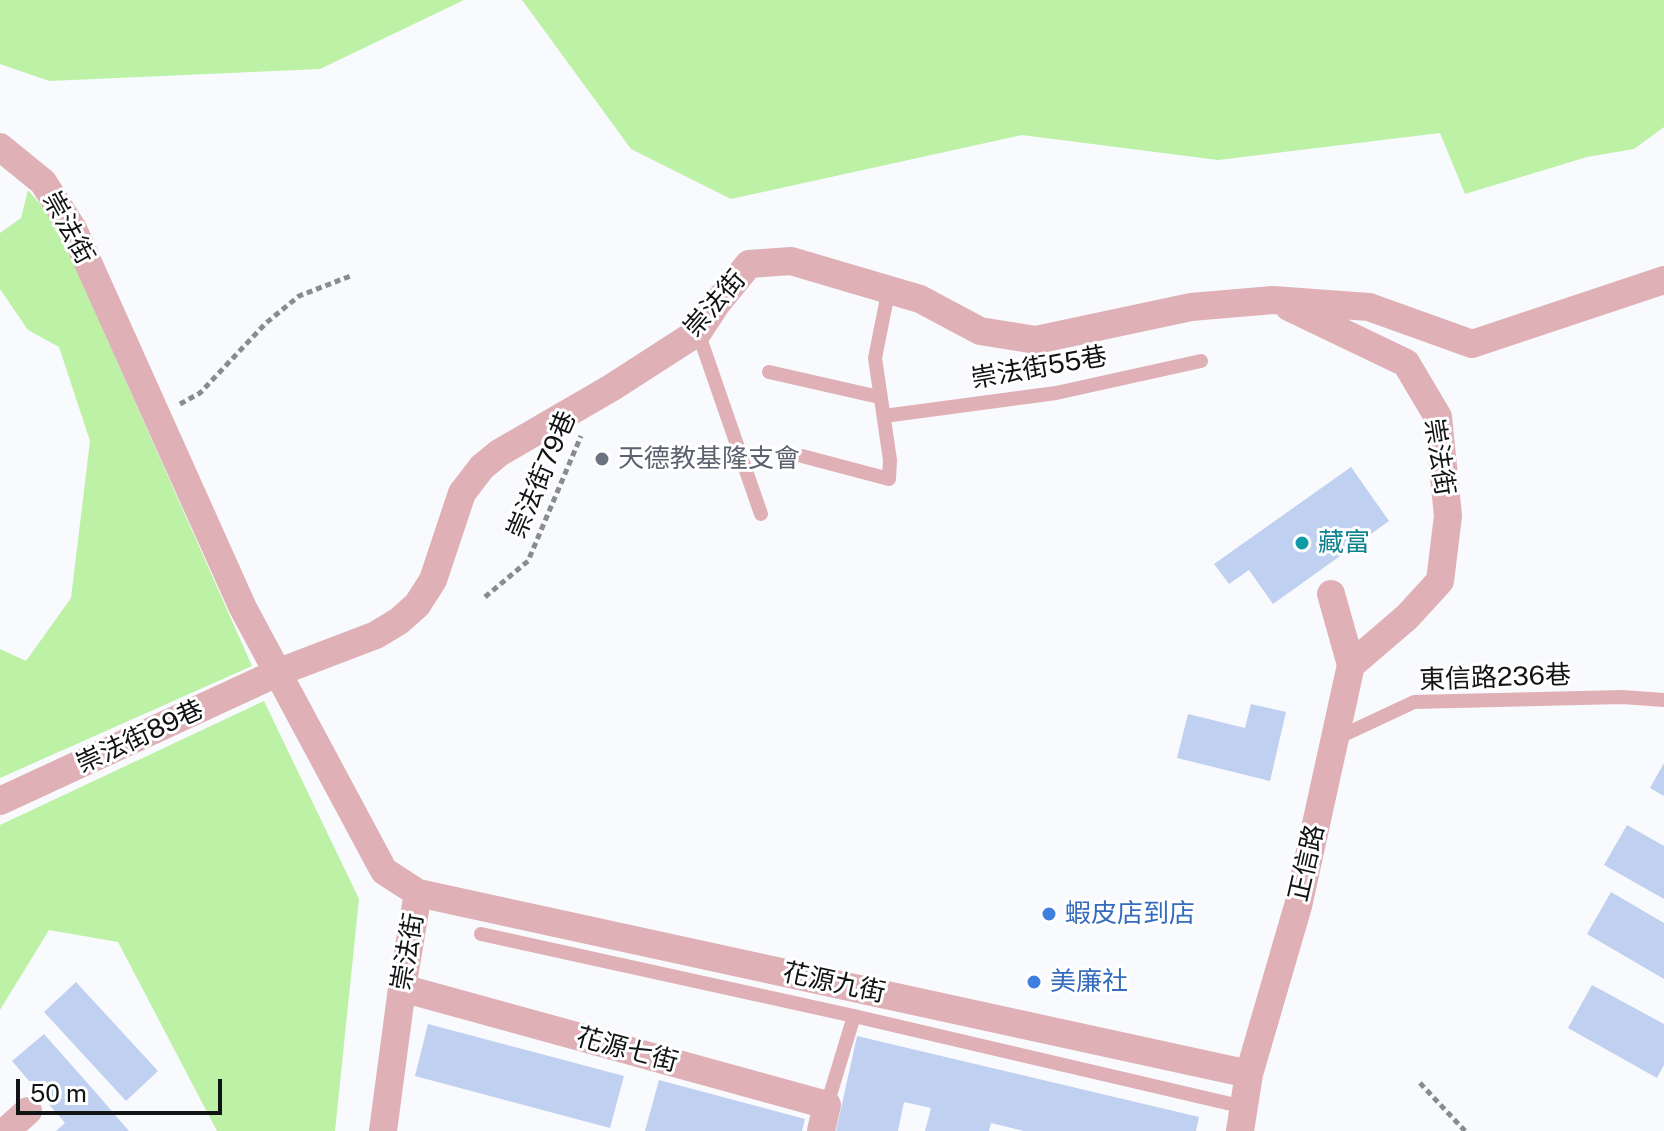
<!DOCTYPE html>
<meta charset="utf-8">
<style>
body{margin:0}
#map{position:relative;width:1664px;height:1131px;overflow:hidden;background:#f8fafe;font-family:"Public Sans",sans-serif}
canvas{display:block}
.scale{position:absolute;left:16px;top:1079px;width:206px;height:36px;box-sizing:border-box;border:4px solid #111315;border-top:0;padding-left:10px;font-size:24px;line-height:28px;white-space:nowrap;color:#111315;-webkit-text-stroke:6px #fff;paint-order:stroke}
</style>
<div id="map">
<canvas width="1664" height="1131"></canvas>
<div class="scale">50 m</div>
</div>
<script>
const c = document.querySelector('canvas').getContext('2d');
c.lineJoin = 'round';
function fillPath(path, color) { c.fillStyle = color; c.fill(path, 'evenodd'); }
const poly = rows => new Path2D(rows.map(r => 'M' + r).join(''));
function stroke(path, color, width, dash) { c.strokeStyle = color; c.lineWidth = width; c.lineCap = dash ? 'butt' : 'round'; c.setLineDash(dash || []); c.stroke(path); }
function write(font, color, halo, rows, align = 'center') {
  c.font = font + ' "Public Sans","Noto Sans TC",sans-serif'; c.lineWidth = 6; c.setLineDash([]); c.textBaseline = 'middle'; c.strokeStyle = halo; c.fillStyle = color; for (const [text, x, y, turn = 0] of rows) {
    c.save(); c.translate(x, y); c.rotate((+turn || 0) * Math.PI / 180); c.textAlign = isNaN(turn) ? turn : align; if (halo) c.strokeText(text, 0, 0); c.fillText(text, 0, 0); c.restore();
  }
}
fillPath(poly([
 [0,0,464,0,320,69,49,81,0,64],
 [522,0,1664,0,1664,127,1634,149,1587,157,1465,194,1440,133,1218,160,1022,135,731,199,631,149],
 [28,190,47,212,77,271,252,666,0,778,0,649,26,661,71,598,90,441,59,347,28,330,0,289,0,233,21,218],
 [264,701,359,899,335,1131,217,1131,118,942,49,930,0,1010,0,825]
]), '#bcf1a6');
fillPath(poly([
 [1351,467,1389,521,1273,604,1249,570,1229,584,1214,564],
 [1251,704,1286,712,1270,781,1177,758,1188,714,1245,728],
 [1664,763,1664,796,1650,788],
 [1627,825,1664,846,1664,899,1604,865],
 [1611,892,1664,923,1664,979,1587,934],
 [76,982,158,1071,126,1101,44,1012],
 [1592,985,1664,1024,1664,1065,1657,1078,1568,1028],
 [428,1024,624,1076,610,1128,415,1076],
 [44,1034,98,1095,129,1131,56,1131,65,1123,12,1061],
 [857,1036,1199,1117,1196,1131,1024,1131,991,1123,989,1131,925,1131,931,1108,904,1102,898,1131,836,1131],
 [659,1080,805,1119,802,1131,645,1131]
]), '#c0d0f1');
stroke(poly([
 [180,404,200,393,266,323,299,296,353,275],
 [485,597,528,561,581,436],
 [1420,1083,1465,1131]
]), '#898b8e', 5, [6, 4]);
stroke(poly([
 [698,332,761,514],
 [769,372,879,397],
 [884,416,1056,393,1201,361],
 [802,456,889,479,890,460,875,358,889,288],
 [1335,739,1414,702,1622,697,1664,700],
 [481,934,854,1016,1244,1107],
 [827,1105,854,1016]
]), '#dfb0b5', 14);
stroke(poly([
 [0,147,43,182,73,229,243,608,384,871,418,893,1249,1074],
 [1289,307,1406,363,1438,417,1448,516,1440,581,1407,617,1351,665],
 [0,801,279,672,376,635,399,621,417,605,433,580,462,493,482,467,499,453,611,388,698,332,717,303,749,264,791,261,920,299,980,331,1036,340,1191,307,1273,300,1369,307,1472,344,1664,280],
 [402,988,827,1105,821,1131],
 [6,1131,28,1111],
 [383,1131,402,988,418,893],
 [1240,1131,1249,1074,1298,906,1351,665,1331,594]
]), '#dfb0b5', 28);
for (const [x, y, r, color] of [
 [602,459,8,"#6b7280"],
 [1302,543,8,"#0f9aa8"],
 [1049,914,8,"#3f7fe0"],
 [1034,982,8,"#3f7fe0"]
]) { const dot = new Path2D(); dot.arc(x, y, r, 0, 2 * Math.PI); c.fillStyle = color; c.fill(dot); stroke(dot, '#fff', 3); }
write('26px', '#111315', '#fff', [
 ["崇法街",68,228,61],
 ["崇法街",715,304,-49],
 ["崇法街55巷",1039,368,-10],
 ["崇法街",1439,457,81],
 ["崇法街79巷",542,475,-67],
 ["東信路236巷",1495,678,-2],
 ["崇法街89巷",140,737,-25],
 ["正信路",1307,863,-77],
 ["崇法街",408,952,-80],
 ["花源九街",834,983,12],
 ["花源七街",627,1050,15]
]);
write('26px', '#5b616d', '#fff', [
 ["天德教基隆支會",618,459]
], 'left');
write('26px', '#0d838f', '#fff', [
 ["藏富",1318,543]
], 'left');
write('26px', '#366cbe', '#fff', [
 ["蝦皮店到店",1065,914],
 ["美廉社",1050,982]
], 'left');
</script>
